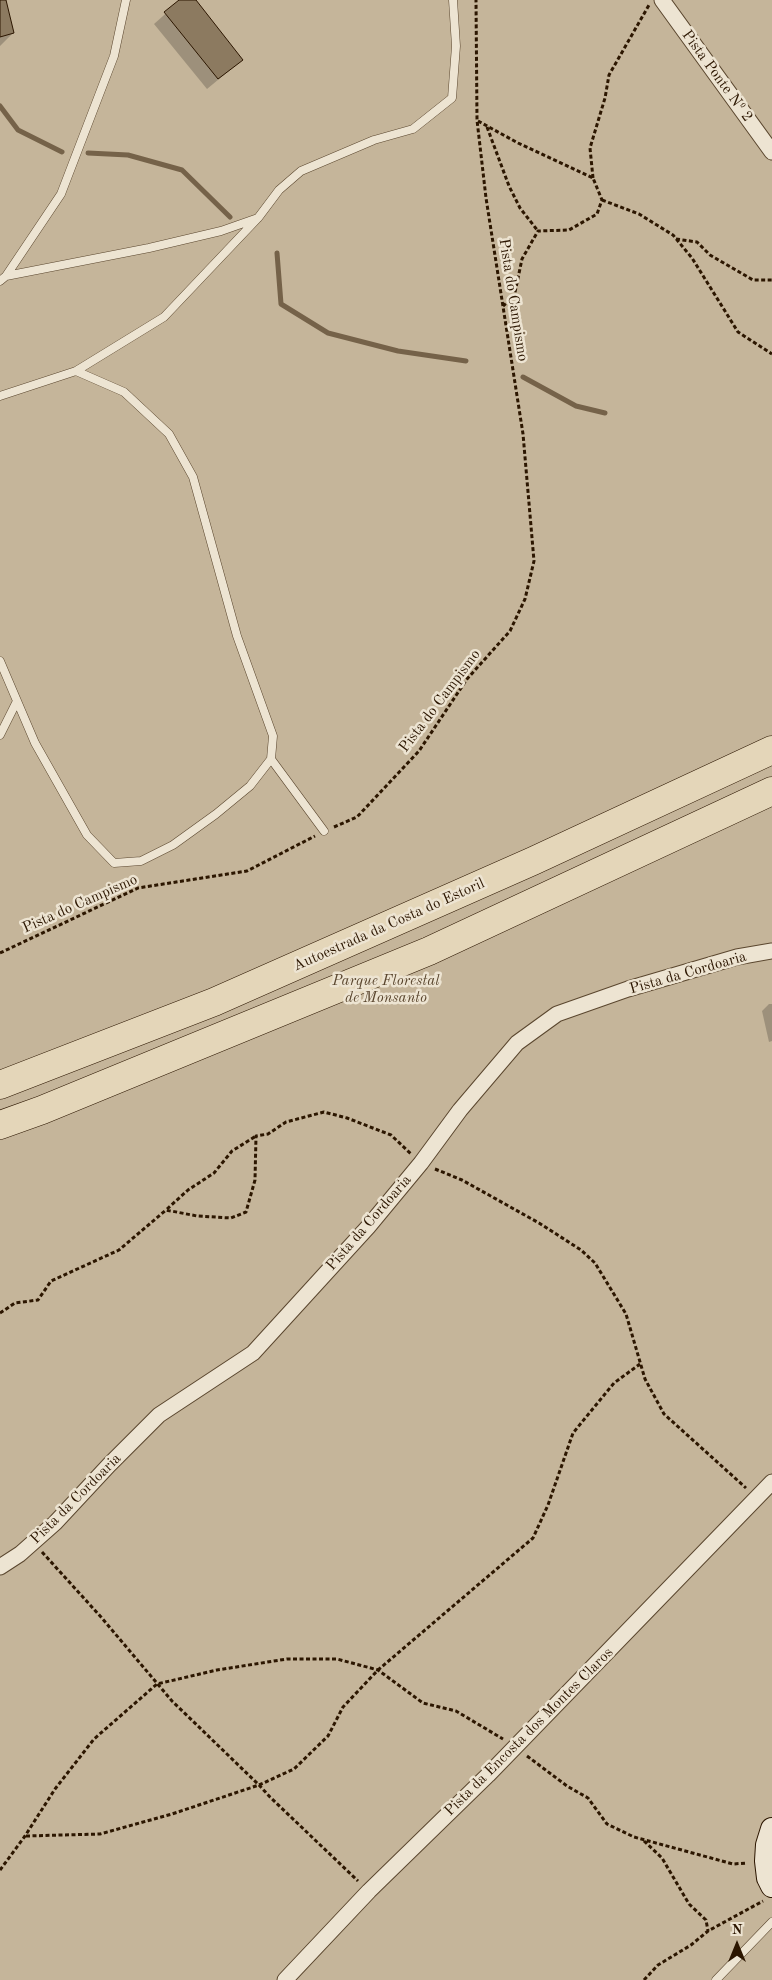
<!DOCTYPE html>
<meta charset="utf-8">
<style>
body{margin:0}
#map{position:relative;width:772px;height:1980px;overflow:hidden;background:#e4d6b9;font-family:"Old Standard TT",serif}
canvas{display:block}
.north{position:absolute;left:712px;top:1920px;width:50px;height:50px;-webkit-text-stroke:4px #ede4d2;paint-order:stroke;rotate:0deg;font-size:14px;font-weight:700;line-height:20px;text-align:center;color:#2c1600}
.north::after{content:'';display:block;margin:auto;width:18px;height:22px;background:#2c1600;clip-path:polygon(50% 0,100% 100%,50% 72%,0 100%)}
</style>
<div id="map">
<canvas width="772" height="1980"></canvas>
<div class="north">N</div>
</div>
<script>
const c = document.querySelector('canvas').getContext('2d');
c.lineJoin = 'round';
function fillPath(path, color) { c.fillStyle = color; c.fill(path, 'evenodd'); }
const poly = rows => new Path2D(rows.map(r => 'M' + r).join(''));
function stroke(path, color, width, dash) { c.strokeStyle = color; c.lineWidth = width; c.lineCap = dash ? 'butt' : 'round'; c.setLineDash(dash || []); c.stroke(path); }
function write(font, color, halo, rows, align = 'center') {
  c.font = font + ' "Old Standard TT",serif'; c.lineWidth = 5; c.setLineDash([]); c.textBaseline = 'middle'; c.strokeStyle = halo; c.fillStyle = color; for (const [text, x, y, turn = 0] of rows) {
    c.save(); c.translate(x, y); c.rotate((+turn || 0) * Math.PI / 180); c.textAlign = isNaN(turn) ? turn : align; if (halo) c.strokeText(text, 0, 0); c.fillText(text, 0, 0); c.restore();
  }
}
fillPath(poly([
 [0,0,772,0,772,1980,0,1980]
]), '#c5b59a');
fillPath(poly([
 [0,0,5,0,13,33,0,46],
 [181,0,194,0,242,60,207,89,154,24],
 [769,1004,772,1004,772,1041,769,1042,762,1011]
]), '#0003');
stroke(poly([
 [0,106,18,130,62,152],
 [88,153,128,155,182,170,230,217],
 [277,253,281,304,328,333,398,351,466,361],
 [523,377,576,406,605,413]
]), '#756249', 5);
const building = poly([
 [0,0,6,0,14,33,0,37,0,0],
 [179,0,196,0,243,60,218,79,164,12,179,0]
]);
fillPath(building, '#8c7a60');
stroke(building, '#2c1600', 1);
const lane = poly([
 [6,276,61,194,114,56,126,0],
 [0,281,6,276,149,248,221,231,258,218,279,190,301,171,374,140,413,129,452,98,456,46,453,0],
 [0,396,76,371,164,317,257,219],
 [0,661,35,743,87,835,114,863,141,861,173,845,216,814,250,786,271,759,273,736,237,636,193,477,169,434,124,392,76,371],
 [0,735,17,701],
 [271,759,324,831],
 [716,1980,772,1922]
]);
const street = poly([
 [662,0,772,152],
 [0,1567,20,1554,55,1523,109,1465,159,1415,253,1353,368,1227,421,1163,460,1110,517,1043,557,1014,628,989,737,957,772,951],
 [285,1980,369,1891,488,1775,772,1482]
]);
const secondary = poly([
 [772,1829,767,1845,766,1861,768,1878,772,1886]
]);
const highway = poly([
 [0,1085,214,1002,533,861,772,750],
 [0,1125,42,1110,429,951,772,791]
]);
stroke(lane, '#5a462e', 9);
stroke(street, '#5a462e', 17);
stroke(secondary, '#2c1600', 24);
stroke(highway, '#2c1600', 29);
stroke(poly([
 [478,121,518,143,593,178,602,200,597,214,569,230,538,231,522,259,514,297,503,306],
 [487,127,509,186,520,208,538,231],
 [593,178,590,148,605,98,609,75,649,5],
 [602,200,639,214,673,235,692,258,738,332,772,354],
 [676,239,697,242,710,255,753,280,772,280],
 [334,827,357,817,419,751,467,679,510,631,525,599,534,561,523,434,486,198,477,120,476,0],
 [0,953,138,888,247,871,315,836],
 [435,1169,462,1180,539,1223,581,1250,595,1263,626,1314,645,1379,664,1414,746,1488],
 [167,1209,188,1190,214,1173,232,1151,256,1136],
 [0,1313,15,1303,38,1300,51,1281,119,1250,166,1210,197,1216,231,1218,246,1212,255,1180,256,1136,268,1134,286,1122,324,1112,347,1118,391,1135,411,1154],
 [42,1552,101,1617,172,1701,259,1785,270,1797,358,1881],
 [527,1756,567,1786,588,1798,607,1824,634,1837,733,1864,747,1863],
 [26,1836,100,1834,172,1814,259,1785,294,1769,328,1736,343,1707,378,1670,533,1538,548,1505,573,1433,614,1383,640,1364],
 [644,1841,662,1858,689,1904,706,1920,708,1931],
 [0,1870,25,1836,55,1789,94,1739,157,1684,217,1670,287,1659,337,1659,378,1670,423,1703,456,1711,503,1739],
 [644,1980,658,1965,691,1945,708,1931,763,1901]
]), '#2c1600', 3, [4, 2.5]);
stroke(lane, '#ede4d2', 8);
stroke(street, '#ede4d2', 15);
stroke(secondary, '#ede4d2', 22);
stroke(highway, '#e4d6b9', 28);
write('15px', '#2c1600', '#ede4d2', [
 ["Pista Ponte Nº 2",717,76,54],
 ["Pista do Campismo",513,300,81],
 ["Pista do Campismo",440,701,-53],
 ["Pista do Campismo",80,904,-24],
 ["Autoestrada da Costa do Estoril",389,925,-24],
 ["Pista da Cordoaria",688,973,-16],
 ["Pista da Cordoaria",369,1223,-49],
 ["Pista da Cordoaria",76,1499,-45],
 ["Pista da Encosta dos Montes Claros",529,1732,-45]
]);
write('italic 15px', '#5a462e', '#ede4d2', [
 ["Parque Florestal",386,981],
 ["de Monsanto",386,998]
]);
</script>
